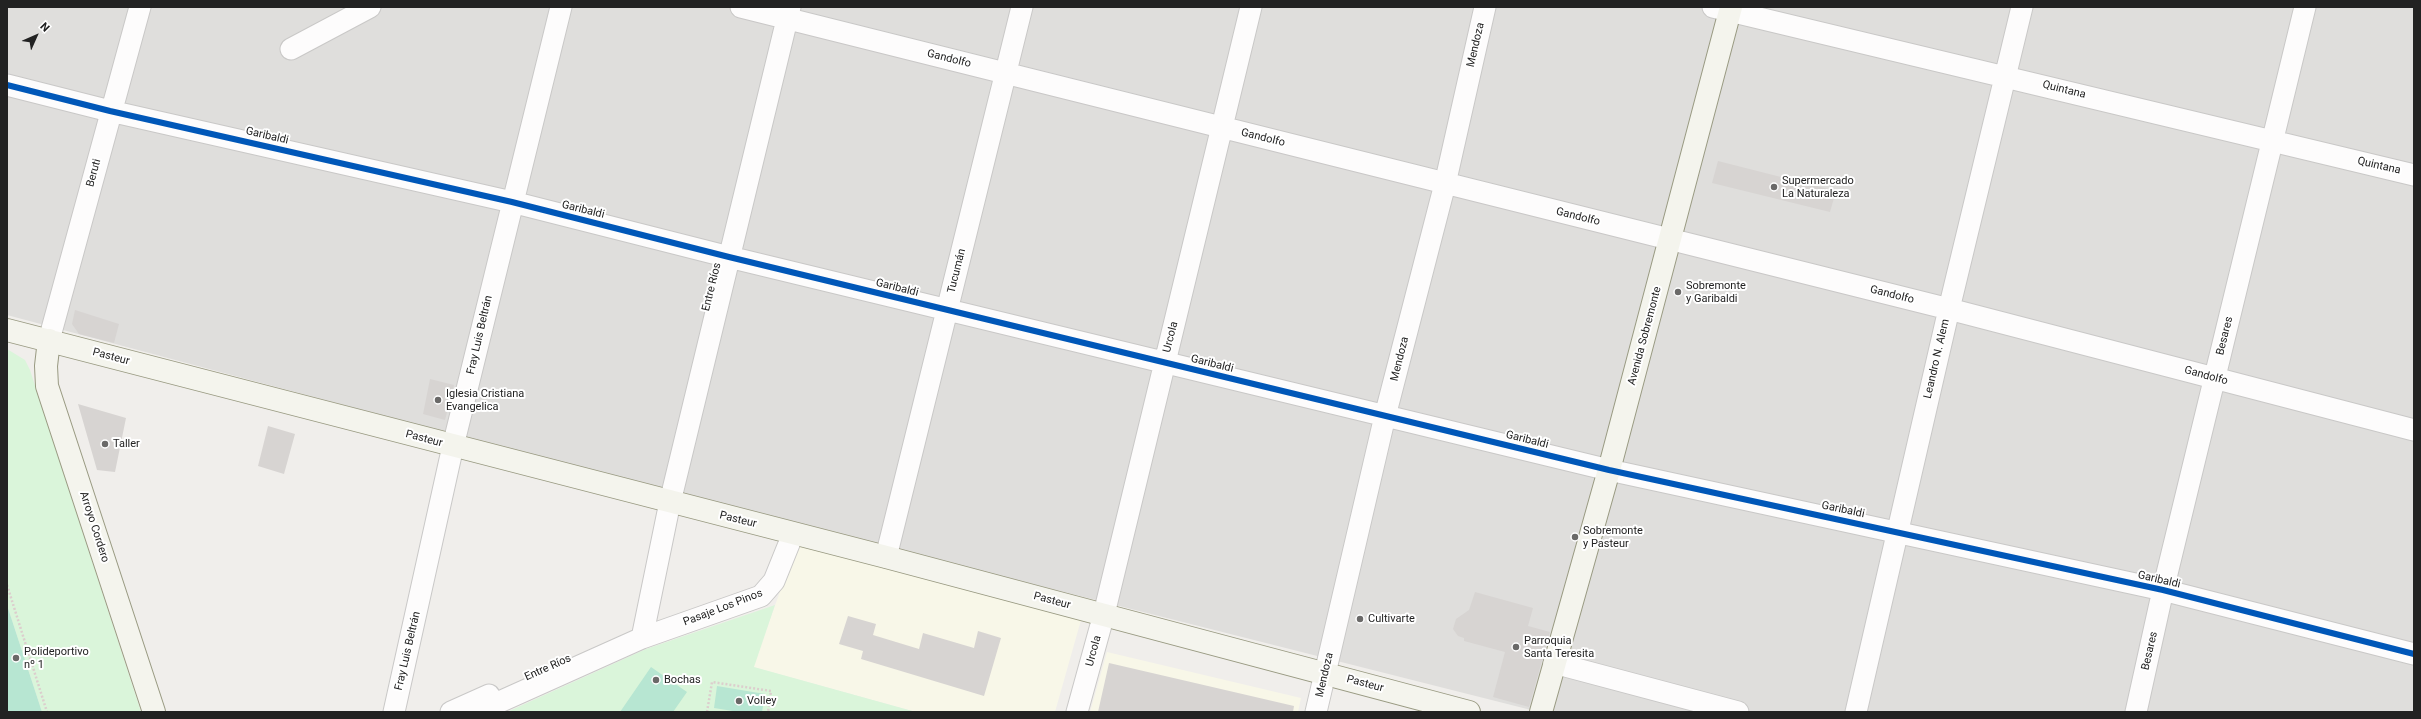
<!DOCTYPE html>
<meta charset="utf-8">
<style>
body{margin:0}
#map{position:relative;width:2421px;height:719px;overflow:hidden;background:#f0eeeb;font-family:Roboto,sans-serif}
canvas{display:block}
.frame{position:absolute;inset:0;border:8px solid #222;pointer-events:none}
.north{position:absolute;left:16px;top:16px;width:40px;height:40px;-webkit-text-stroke:3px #fff;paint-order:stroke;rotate:45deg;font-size:11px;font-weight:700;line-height:16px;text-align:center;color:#222}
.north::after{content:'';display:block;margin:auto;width:14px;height:18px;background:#222;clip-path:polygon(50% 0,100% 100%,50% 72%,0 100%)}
</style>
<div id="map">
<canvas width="2421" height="719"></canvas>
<div class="frame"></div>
<div class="north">N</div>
</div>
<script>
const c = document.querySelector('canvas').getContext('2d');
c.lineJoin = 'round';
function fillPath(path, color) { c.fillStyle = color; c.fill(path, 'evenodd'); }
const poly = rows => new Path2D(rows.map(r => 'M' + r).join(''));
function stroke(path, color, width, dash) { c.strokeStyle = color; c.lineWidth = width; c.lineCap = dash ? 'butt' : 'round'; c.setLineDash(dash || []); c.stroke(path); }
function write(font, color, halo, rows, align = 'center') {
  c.font = font + ' Roboto,sans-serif'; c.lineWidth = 4; c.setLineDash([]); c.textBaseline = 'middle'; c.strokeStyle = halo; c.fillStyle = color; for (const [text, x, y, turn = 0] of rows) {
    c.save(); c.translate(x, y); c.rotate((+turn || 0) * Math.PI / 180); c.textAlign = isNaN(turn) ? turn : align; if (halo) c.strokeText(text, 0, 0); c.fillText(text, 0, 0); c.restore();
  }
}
fillPath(poly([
 [7,7,2414,7,2414,712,1539,712,688,497,7,315]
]), '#dfdedc');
fillPath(poly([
 [797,544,1081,620,1055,712,916,712,753,667],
 [1107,652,1301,698,1298,712,1090,712]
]), '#f8f7e8');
fillPath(poly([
 [7,349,25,360,30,370,141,712,42,712,7,605],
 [775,605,754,667,916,712,507,712,646,649]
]), '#daf5da');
fillPath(poly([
 [7,605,42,712,7,712],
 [651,667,687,692,673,712,620,712],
 [717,686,765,694,762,712,739,712,714,708]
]), '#b7e6d2');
fillPath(poly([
 [1718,161,1836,191,1830,212,1712,183],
 [75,310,119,324,114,343,79,334,72,324],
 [430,379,454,385,445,420,423,414],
 [78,404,126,418,115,472,97,470],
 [268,426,295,434,284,474,258,466],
 [1475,592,1533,608,1528,626,1550,632,1529,707,1493,697,1505,652,1464,641,1464,638,1458,636,1453,629,1456,619,1469,610],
 [848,616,876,624,873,635,919,649,923,633,974,648,978,631,1001,638,984,696,861,659,863,651,839,644],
 [1109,663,1294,706,1293,712,1098,712]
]), '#d7d4d2');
const street = poly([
 [741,7,1949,309,2414,430],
 [1713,7,2414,175],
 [291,49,370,7],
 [7,85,110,111,512,202,729,257,1609,470,2163,590,2414,654],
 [49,340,140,7],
 [886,557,1022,7],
 [642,638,670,502,790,7],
 [1554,663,1738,712],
 [394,712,453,446,561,7],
 [451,712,489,695],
 [477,712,642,638,761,596,774,581,793,534],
 [1077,712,1104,614,1251,7],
 [1316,712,1385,416,1445,184,1485,7],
 [1856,712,1949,309,2022,7],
 [2136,712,2163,590,2305,7]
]);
const secondary = poly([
 [7,330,886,557,1469,712],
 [49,340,46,366,47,386,154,712],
 [1541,712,1609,470,1731,7]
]);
stroke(street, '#c9c8c7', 23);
stroke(secondary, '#999a82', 24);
stroke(poly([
 [7,585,47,712],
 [707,712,712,682,771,691,768,712]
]), '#dccecd', 2.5, [2, 2]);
stroke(street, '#fdfcfc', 21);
stroke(secondary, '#f4f4ed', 22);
stroke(poly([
 [7,85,110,111,512,202,729,257,1609,470,2163,590,2414,654]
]), '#0057b8', 6);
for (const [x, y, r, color] of [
 [1774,187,4,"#6a6968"],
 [1678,292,4,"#6a6968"],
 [438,400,4,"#6a6968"],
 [105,444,4,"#6a6968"],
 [1575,537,4,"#6a6968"],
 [1360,619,4,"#6a6968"],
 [1516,647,4,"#6a6968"],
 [16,658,4,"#6a6968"],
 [656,680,4,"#6a6968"],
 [739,701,4,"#6a6968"]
]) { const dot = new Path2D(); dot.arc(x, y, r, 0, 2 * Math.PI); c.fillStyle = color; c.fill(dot); stroke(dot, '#fff', 1.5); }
write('11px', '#222', '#fff', [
 ["Mendoza",1476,45,-77],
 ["Gandolfo",949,59,14],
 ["Quintana",2064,90,14],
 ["Garibaldi",267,136,13],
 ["Gandolfo",1263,138,14],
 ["Quintana",2379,166,13],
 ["Beruti",94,173,-75],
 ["Garibaldi",583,210,14],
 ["Gandolfo",1578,217,14],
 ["Tucumán",957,271,-76],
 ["Entre Ríos",712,287,-76],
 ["Garibaldi",897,288,14],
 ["Gandolfo",1892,295,14],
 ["Fray Luis Beltrán",480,335,-77],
 ["Avenida Sobremonte",1645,336,-75],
 ["Besares",2225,336,-76],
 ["Urcola",1171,337,-76],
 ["Pasteur",111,357,15],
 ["Mendoza",1400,359,-76],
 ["Leandro N. Alem",1937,359,-77],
 ["Garibaldi",1212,364,14],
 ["Gandolfo",2206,376,15],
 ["Pasteur",424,439,15],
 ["Garibaldi",1527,440,14],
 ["Garibaldi",1843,510,12],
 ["Pasteur",738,520,14],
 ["Arroyo Cordero",94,527,72],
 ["Garibaldi",2159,580,13],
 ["Pasteur",1052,601,15],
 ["Pasaje Los Pinos",723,608,-21],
 ["Fray Luis Beltrán",408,651,-77],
 ["Urcola",1094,651,-75],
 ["Besares",2150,651,-77],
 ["Entre Ríos",548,668,-24],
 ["Mendoza",1325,675,-77],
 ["Pasteur",1365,684,15]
]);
write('11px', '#222', '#fff', [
 ["Supermercado",1782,181],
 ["La Naturaleza",1782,194],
 ["Sobremonte",1686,286],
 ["y Garibaldi",1686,299],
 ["Iglesia Cristiana",446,394],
 ["Evangelica",446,407],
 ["Taller",113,444],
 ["Sobremonte",1583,531],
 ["y Pasteur",1583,544],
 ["Cultivarte",1368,619],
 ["Parroquia",1524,641],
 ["Santa Teresita",1524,654],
 ["Polideportivo",24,652],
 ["nº 1",24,665],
 ["Bochas",664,680],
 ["Volley",747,701]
], 'left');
</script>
